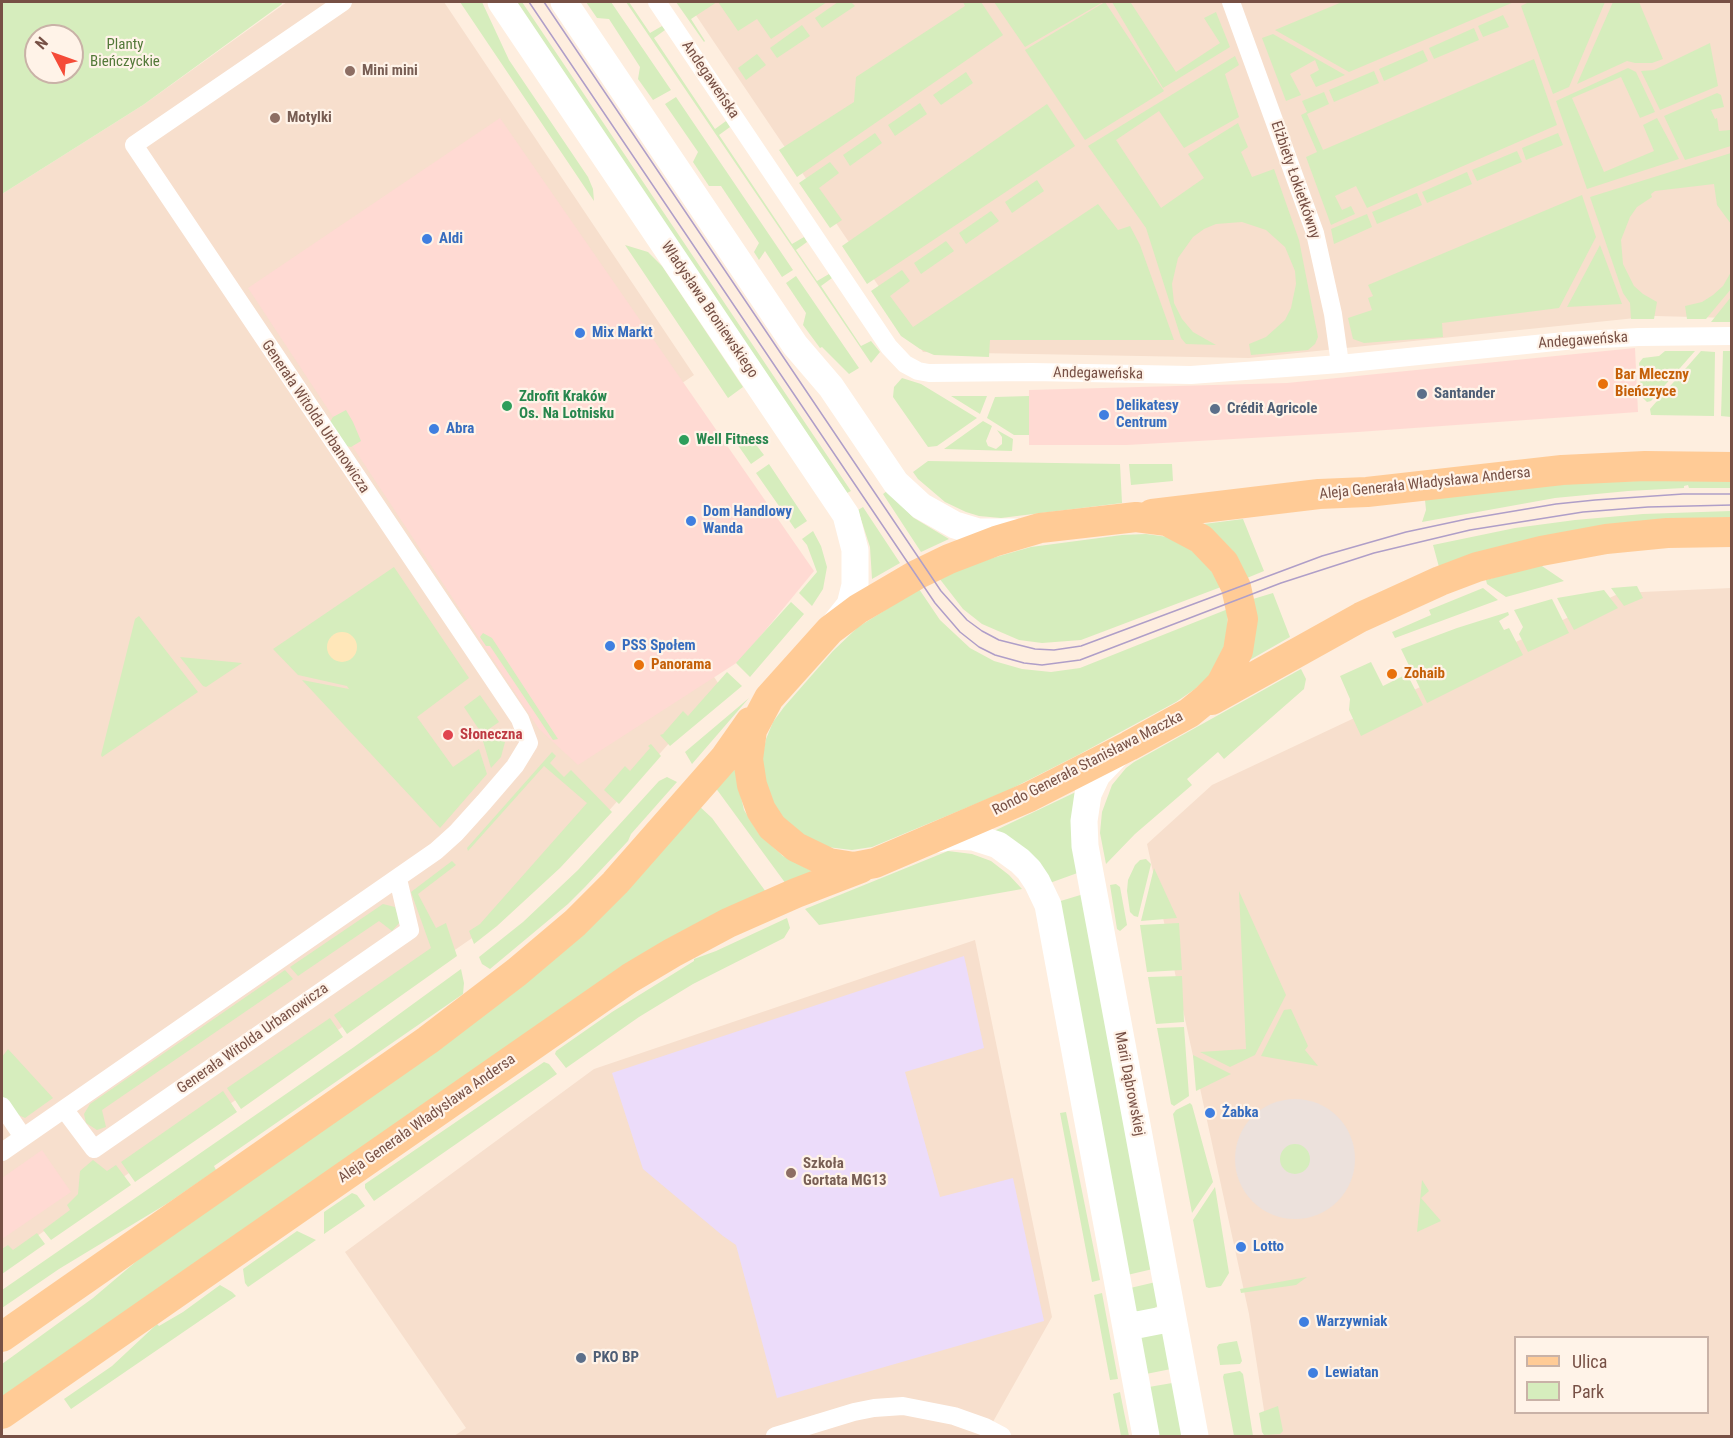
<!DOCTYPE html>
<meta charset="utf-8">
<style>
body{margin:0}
#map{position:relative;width:1733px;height:1438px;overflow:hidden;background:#feeedf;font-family:"Roboto Condensed",sans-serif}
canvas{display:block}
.frame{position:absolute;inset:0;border:3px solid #775045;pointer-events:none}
.legend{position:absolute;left:1514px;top:1336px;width:195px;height:78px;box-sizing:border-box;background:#fff3e8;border:2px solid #c9b2a7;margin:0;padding:8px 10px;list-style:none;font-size:18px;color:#775045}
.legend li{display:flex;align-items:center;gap:12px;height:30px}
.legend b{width:30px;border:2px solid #c9b2a7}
.north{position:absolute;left:24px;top:24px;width:60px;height:60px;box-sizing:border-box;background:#fff3e8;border:2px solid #c9b2a7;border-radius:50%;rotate:311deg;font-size:16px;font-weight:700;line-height:24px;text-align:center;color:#775045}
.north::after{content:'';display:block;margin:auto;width:21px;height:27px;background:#f54b38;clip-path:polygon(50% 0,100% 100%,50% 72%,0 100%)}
</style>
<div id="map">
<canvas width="1733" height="1438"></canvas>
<div class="frame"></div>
<ul class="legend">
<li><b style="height:8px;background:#ffcb96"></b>Ulica</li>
<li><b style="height:16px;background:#d6edbd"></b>Park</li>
</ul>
<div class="north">N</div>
</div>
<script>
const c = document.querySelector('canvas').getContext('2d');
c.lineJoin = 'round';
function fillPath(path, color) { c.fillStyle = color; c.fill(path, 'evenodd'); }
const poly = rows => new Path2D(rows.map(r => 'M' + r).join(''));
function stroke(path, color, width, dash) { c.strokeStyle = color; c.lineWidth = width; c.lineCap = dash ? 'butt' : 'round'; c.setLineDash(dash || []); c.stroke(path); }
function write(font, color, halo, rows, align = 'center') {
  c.font = font + ' "Roboto Condensed",sans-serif'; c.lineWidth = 4.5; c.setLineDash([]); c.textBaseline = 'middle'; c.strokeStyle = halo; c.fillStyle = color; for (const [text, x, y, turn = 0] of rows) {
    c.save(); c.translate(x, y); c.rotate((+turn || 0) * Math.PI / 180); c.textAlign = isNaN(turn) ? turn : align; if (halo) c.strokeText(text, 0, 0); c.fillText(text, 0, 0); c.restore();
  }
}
fillPath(poly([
 [287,2,444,2,694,375,571,458,720,686,556,870,481,932,2,1260,2,194,143,105],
 [687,2,1731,2,1731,318,1655,316,1249,358,923,352],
 [1731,588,1731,1436,1268,1436,1249,1314,1147,844,1212,785,1620,593],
 [1516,1338,1708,1338,1708,1412,1516,1412],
 [975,940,1052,1317,985,1436,454,1436,466,1428,345,1252,594,1069]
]), '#f7dfcd');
fillPath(poly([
 [500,118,814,571,741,660,578,765,539,729,248,288],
 [1635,348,1638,412,1358,432,1127,445,1029,445,1029,390,1287,383],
 [42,1150,71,1192,2,1239,2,1178]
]), '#ffdad3');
fillPath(poly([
 '1235 1159a60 60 0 1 1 120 0a60 60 0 1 1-120 0Z'
]), '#ece1dc');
fillPath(poly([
 [964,956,984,1048,905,1072,940,1197,1013,1178,1044,1321,777,1398,736,1245,723,1236,643,1169,612,1073]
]), '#ecdcfa');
fillPath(poly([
 [2,2,281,2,282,4,143,105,2,194],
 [36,36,72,36,72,72,36,72],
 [460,2,482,2,509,60,588,177,593,189,594,201],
 [515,2,522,2,851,491,847,493],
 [586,2,611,2,671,90,653,100,638,79,640,67,609,19,597,18],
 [626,2,629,2,650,33,662,26,665,30,654,38,715,129,726,121,730,127,719,135,792,244,804,237,807,242,796,250,817,281,829,274,832,278,821,286,861,346,871,341,880,352,871,363],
 [676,2,717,2,691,19,705,41,704,42],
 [718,2,827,2,771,39,757,19,738,31],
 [838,2,851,2,855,6,822,28,815,18],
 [963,2,981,2,1003,35,797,177,779,150,854,102,856,77,965,6],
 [994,2,1103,2,1025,47],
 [1105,2,1164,91,1085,140,1025,50],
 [1112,2,1132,2,1131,3,1176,72,1220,43,1204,18,1216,12,1230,47,1163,88],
 [1342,2,1514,2,1349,72,1275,30],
 [1529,2,1605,2,1569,87,1553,94,1521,6],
 [1613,2,1639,2,1663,59,1652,63,1635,63,1627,61,1577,84],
 [1503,15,1509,27,1483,37,1478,26],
 [802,25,810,36,777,58,770,48],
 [1474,28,1479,40,1434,59,1429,48],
 [1273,34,1345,75,1316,87,1310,75,1319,70,1315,60,1290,74,1301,95,1286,101,1262,38],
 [1710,43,1718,86,1660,110,1641,71,1654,70],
 [1423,50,1428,61,1384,81,1379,69],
 [757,54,766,65,746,80,738,68],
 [1235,56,1239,65,1225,74,1239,117,1184,148,1159,111,1116,140,1161,208,1204,178,1188,154,1238,123,1248,147,1241,152,1252,177,1274,169,1299,240,1318,337,1315,344,1308,350,1251,355,1249,344,1266,337,1285,320,1291,308,1296,284,1295,271,1285,247,1266,230,1242,222,1216,224,1204,229,1193,237,1178,258,1172,284,1174,303,1182,319,1193,332,1216,345,1186,344,1181,338,1146,228,1088,146],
 [1534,59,1557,125,1367,208,1356,186,1335,196,1342,210,1351,206,1355,214,1331,225,1306,157,1317,152,1301,115,1307,112,1302,101,1324,92,1329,104,1307,114,1323,150],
 [1628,68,1636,72,1655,112,1640,118,1621,77,1572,98,1604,172,1654,151,1643,125,1657,118,1679,159,1587,189,1556,101],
 [1374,71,1379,83,1334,102,1329,90],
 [966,72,973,83,941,105,933,95],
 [1717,93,1721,95,1724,107,1711,110,1715,119,1717,118,1719,131,1730,130,1731,146,1685,160,1664,116],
 [676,97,793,270,782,277,765,251,759,260,754,252,759,243,721,186,709,186,693,162,698,152,665,104],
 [920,103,927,114,895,136,888,125],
 [1047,104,1075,146,867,284,842,246],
 [875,133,882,143,850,166,843,155],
 [1558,133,1563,145,1526,160,1522,148],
 [1517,151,1522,162,1477,181,1472,170],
 [1731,153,1731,224,1717,205,1714,184,1655,191,1651,194,1652,197,1637,207,1630,217,1621,240,1623,264,1634,286,1643,294,1657,302,1654,319,1631,319,1630,303,1623,293,1590,197],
 [830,162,839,173,819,188,842,220,830,228,799,183],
 [1467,172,1472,184,1427,203,1422,192],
 [1037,180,1044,191,1012,213,1005,202],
 [1417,193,1422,205,1377,224,1372,212],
 [1582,195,1596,237,1559,308,1442,323,1443,337,1364,343,1353,339,1348,318,1372,310,1368,298,1373,296,1368,285],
 [1098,204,1118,230,1130,226,1140,245,1174,340,990,340,989,357,934,355,920,349,901,336,871,291,902,270,910,281,890,296,913,327],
 [991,211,999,221,966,244,959,233],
 [1367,214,1372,227,1334,244,1331,229],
 [946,241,954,251,921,274,914,263],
 [625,245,648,252,662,266,743,387,728,398],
 [1600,245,1622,304,1567,307],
 [1731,272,1731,289,1706,319,1687,319,1685,306,1702,302,1713,295,1723,286],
 [796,276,859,368,849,374,822,347,820,348,803,325,806,313,786,283],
 [1731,297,1731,322,1711,322],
 [1665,351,1695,351,1651,401,1647,402,1641,396,1639,363,1643,358,1659,356],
 [1701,351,1715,352,1714,416,1651,415,1650,409],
 [1723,351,1731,351,1731,417,1721,416],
 [902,378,921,384,977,418,937,446,928,447,893,397,894,387],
 [951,396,987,396,980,414],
 [1029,396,1029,435,1014,435,987,418,995,397],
 [346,410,353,422,361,441,351,447,346,446,330,422,333,417],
 [983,421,992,426,986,441,988,446,996,449,1002,444,1002,437,997,430,1013,439,1012,451,944,449],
 [747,433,764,455,751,464,735,441],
 [928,461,1120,464,1122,503,1001,518,979,516,966,512,945,502,918,479,913,472],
 [769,464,807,521,795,529,756,473],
 [1129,464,1172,464,1173,481,1131,485],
 [1731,479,1731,488,1689,488,1688,485,1684,486,1684,488,1628,491,1555,498,1422,522,1426,510,1425,500,1544,483],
 [887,491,914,518,949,539,921,552,883,494],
 [863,507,900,563,872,579,870,547,858,510],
 [1731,511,1731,520,1439,567,1433,545,1515,528,1575,520,1643,514],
 [1243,519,1264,571,1247,578,1232,550,1204,524],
 [813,531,821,546,827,567,823,589,812,606,799,593,817,572,807,545,802,539],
 [1146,534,1168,537,1187,547,1206,562,1221,587,1081,640,1042,643,1019,640,982,624,963,609,939,578,975,563,1031,547,1122,535],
 [1539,564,1564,581,1506,597,1487,584,1486,580],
 [394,567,469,678,417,717,453,767,479,749,487,774,440,828,302,680,349,689,347,686,298,675,273,649],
 [1637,586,1643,598,1624,606,1611,588],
 [1483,588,1498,600,1395,638,1392,632,1431,615,1429,610],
 [919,589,940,620,970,648,994,661,1022,669,1051,672,1080,668,1228,609,1227,640,1210,675,1195,689,1176,702,1080,754,1007,791,872,847,852,850,827,847,805,837,786,822,771,800,763,771,763,753,766,739,773,722,784,707,833,651,858,627],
 [1604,590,1618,608,1574,630,1557,598],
 [1273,593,1290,637,1248,661,1253,599],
 [1552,599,1569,633,1528,652,1519,634,1523,627,1514,610],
 [791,602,804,614,750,677,736,663],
 [1508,612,1509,615,1499,621,1504,630,1509,628,1523,655,1427,703,1401,649,1457,628],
 [139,616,198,692,102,757,101,755,135,619],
 [483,633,492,638,558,739,553,740,490,646,486,646,480,637],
 [180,657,242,663,206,687,203,686],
 [1371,662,1383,686,1407,674,1423,705,1361,736,1349,710,1350,699,1340,676],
 [1301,669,1306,679,1304,689,1224,759,1218,752,1187,779,1192,785,1135,834,1106,864,1100,833,1102,812,1112,785,1126,768,1134,762],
 [727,672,742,686,670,746,660,735,663,734,683,711,688,716],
 [480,695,499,722,486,731,478,728,464,707],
 [749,698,692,764,685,752],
 [490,737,505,742,501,757,491,768,483,741],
 [651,744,661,756,619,804,604,790,625,766,630,771,650,748,648,746],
 [552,752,556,756,550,763,564,777,571,770,612,812,560,868,497,926,474,944,469,931,480,924,587,803,544,766,468,851,467,848],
 [735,770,744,810,759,834,783,856,812,871,786,884,715,787,729,771],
 [667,777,677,782,631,834,628,841,585,887,568,904,490,969,482,964,479,957,523,922,578,870,659,781],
 [1078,791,1083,871,1047,884,994,831],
 [698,805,712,818,766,892,2,1400,2,1364,93,1298,158,1243,374,1093],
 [948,851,972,854,991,861,1009,875,1022,889,819,925,805,909],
 [1146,859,1151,864,1138,917,1134,916,1130,912,1127,891,1128,880,1135,865,1140,860],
 [452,861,456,865,418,894,436,928,446,923,457,956,347,1034,334,1015,431,948,411,892],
 [1154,868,1177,918,1141,921],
 [1116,884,1120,887,1127,925,1120,931,1117,929,1110,885],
 [1239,891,1286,995,1255,1055,1230,1067,1200,1052,1246,1049],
 [1087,893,1157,1268,1123,1276,1054,903],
 [383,904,395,907,400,922,392,931,379,921,298,976,290,967],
 [787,918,790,928,784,938,693,984,639,1017,566,1068,555,1054,556,1051,612,1012,694,961,694,959,716,951],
 [1179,923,1182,970,1147,972,1140,925],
 [461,969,464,983,463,994,214,1166,216,1170,168,1203,59,1269,2,1308,2,1290,354,1047],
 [285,970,293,979,102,1110,106,1127,97,1130,86,1123,84,1114,90,1104],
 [1182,976,1184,1022,1156,1024,1148,977],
 [1291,1009,1308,1046,1305,1050,1318,1066,1261,1056,1284,1010],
 [330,1018,343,1037,241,1109,227,1088],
 [1184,1027,1189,1096,1174,1106,1171,1104,1157,1028],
 [8,1049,53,1098,25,1118,12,1112,2,1096,2,1057],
 [1193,1055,1231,1074,1196,1091],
 [544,1062,549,1064,557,1074,374,1201,365,1188,365,1184],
 [223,1091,237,1112,135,1182,121,1162],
 [1190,1103,1192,1105,1213,1182,1192,1213,1173,1114,1176,1110],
 [1066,1112,1100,1280,1092,1282,1060,1113],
 '1280 1159a15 15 0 1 1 30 0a15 15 0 1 1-30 0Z',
 [93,1160,107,1171,116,1165,131,1185,51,1240,43,1230,70,1210,67,1205,78,1194,80,1171],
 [1422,1180,1429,1191,1421,1198,1441,1221,1417,1232],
 [1215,1187,1229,1273,1221,1286,1209,1288,1206,1287,1193,1220],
 [352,1193,357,1195,365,1206,324,1234,324,1212],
 [297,1231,316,1240,248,1287,245,1283,243,1269],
 [37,1233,45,1244,2,1274,2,1249,8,1245,13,1250],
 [1307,1277,1296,1285,1241,1293,1240,1289],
 [1160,1281,1159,1305,1149,1312,1134,1311,1126,1289],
 [220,1285,232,1292,236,1296,71,1409,64,1399,112,1366,157,1324,159,1326,183,1312],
 [1102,1293,1118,1379,1110,1380,1094,1295],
 [1163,1333,1176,1368,1141,1375,1141,1337],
 [1237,1341,1242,1361,1240,1364,1220,1365,1217,1347,1219,1344],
 [1240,1371,1243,1374,1253,1436,1234,1436,1223,1377,1224,1374],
 [1178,1382,1189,1436,1153,1436,1143,1388],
 [1120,1392,1124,1412,1129,1436,1121,1436,1113,1394],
 [1278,1406,1283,1431,1280,1434,1264,1435,1262,1432,1259,1413]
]), '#d6edbd');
fillPath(poly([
 '327 647a15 15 0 1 1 30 0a15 15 0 1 1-30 0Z'
]), '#ffe7b9');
stroke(poly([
 [657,2,889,347,905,364,918,371,929,373,1032,372,1191,375,1340,364,1565,341,1639,337,1732,336],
 [1231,2,1315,233,1333,314,1340,364],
 [2,1106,23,1137],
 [64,1109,94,1149,410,930,398,879],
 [2,1152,436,851,456,833,484,802,515,766,529,743,520,719,134,145,343,2],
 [775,1436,854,1412,874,1408,903,1406,954,1416,985,1427,1002,1436]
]), '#fff', 18);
stroke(poly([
 [501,2,846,515,855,550,855,585,850,605,834,625],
 [564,2,795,345,831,387,896,483,921,506,955,525,978,532,1015,532],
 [1118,753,1097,775,1088,794,1084,821,1085,846,1195,1436],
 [938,839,953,836,973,837,998,845,1020,861,1029,870,1037,882,1048,905,1146,1436],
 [1127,1327,1173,1318]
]), '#fff', 27);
stroke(poly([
 [1152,514,1319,494,1367,492,1562,470,1645,466,1732,467],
 [1136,517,1167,521,1201,539,1224,563,1236,587,1243,619,1238,651,1221,684,1205,700,1189,713,1129,746,1029,797,875,863,854,867,829,863,796,847,772,827,761,810,752,785,748,759,752,730,769,698,830,630,858,609,916,575,949,559,996,541,1040,528,1136,517],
 [1212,700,1361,617,1440,581,1477,567,1541,551,1606,539,1667,533,1732,532],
 [2,1337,428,1040,517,972,575,923,615,883,724,759,750,722],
 [2,1414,630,978,672,953,728,923,796,893,861,868]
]), '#ffcb96', 30);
stroke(poly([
 [529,2,935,603,960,632,979,647,995,655,1024,663,1042,665,1080,660,1281,583,1374,553,1470,530,1583,512,1648,507,1732,505],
 [544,2,941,591,967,620,982,631,999,640,1035,649,1054,650,1081,646,1322,556,1406,532,1467,519,1556,504,1595,500,1683,494,1732,494]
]), '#af9ec8', 1.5);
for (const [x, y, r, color] of [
 [350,71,6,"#8d6e63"],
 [275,118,6,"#8d6e63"],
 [427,239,6,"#3f7fe0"],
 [580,333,6,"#3f7fe0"],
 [1603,384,6,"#e8710a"],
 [1422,394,6,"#5c6f8a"],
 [507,406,6,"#2e9e5b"],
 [1215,409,6,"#5c6f8a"],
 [1104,415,6,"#3f7fe0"],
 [434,429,6,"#3f7fe0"],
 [684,440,6,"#2e9e5b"],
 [691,521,6,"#3f7fe0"],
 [610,646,6,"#3f7fe0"],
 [639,665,6,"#e8710a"],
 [1392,674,6,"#e8710a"],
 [448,735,6,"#e0444e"],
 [1210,1113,6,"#3f7fe0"],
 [791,1173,6,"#8d6e63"],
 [1241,1247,6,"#3f7fe0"],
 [1304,1322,6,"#3f7fe0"],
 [581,1358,6,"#5c6f8a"],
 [1313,1373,6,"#3f7fe0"]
]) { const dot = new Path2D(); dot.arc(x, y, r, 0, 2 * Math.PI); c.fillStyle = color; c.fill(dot); stroke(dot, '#fff3e8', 2); }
write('15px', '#537939', '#fff3e8', [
 ["Planty",125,45],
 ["Bieńczyckie",125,62]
]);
write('bold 15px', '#785e54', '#fff3e8', [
 ["Mini mini",362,71],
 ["Motylki",287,118],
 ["Szkoła",803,1164],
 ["Gortata MG13",803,1181]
], 'left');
write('15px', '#775045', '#fff3e8', [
 ["Andegaweńska",710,80,56],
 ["Elżbiety Łokietkówny",1295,180,71],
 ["Władysława Broniewskiego",709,310,56],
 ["Andegaweńska",1583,341,-4],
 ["Andegaweńska",1098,374,1],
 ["Generała Witolda Urbanowicza",315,417,56],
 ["Aleja Generała Władysława Andersa",1425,484,-6],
 ["Rondo Generała Stanisława Maczka",1088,764,-27],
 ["Generała Witolda Urbanowicza",253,1039,-35],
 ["Marii Dąbrowskiej",1129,1084,79],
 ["Aleja Generała Władysława Andersa",427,1119,-35]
]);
write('bold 15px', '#366cbe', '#fff3e8', [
 ["Aldi",439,239],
 ["Mix Markt",592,333],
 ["Delikatesy",1116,406],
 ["Centrum",1116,423],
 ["Abra",446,429],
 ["Dom Handlowy",703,512],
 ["Wanda",703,529],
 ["PSS Społem",622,646],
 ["Żabka",1222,1113],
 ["Lotto",1253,1247],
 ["Warzywniak",1316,1322],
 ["Lewiatan",1325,1373]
], 'left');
write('bold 15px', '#c56008', '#fff3e8', [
 ["Bar Mleczny",1615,375],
 ["Bieńczyce",1615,392],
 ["Panorama",651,665],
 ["Zohaib",1404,674]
], 'left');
write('bold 15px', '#4e5e75', '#fff3e8', [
 ["Santander",1434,394],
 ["Crédit Agricole",1227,409],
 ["PKO BP",593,1358]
], 'left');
write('bold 15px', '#27864d', '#fff3e8', [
 ["Zdrofit Kraków",519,397],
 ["Os. Na Lotnisku",519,414],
 ["Well Fitness",696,440]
], 'left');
write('bold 15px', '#be3a42', '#fff3e8', [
 ["Słoneczna",460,735]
], 'left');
</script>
